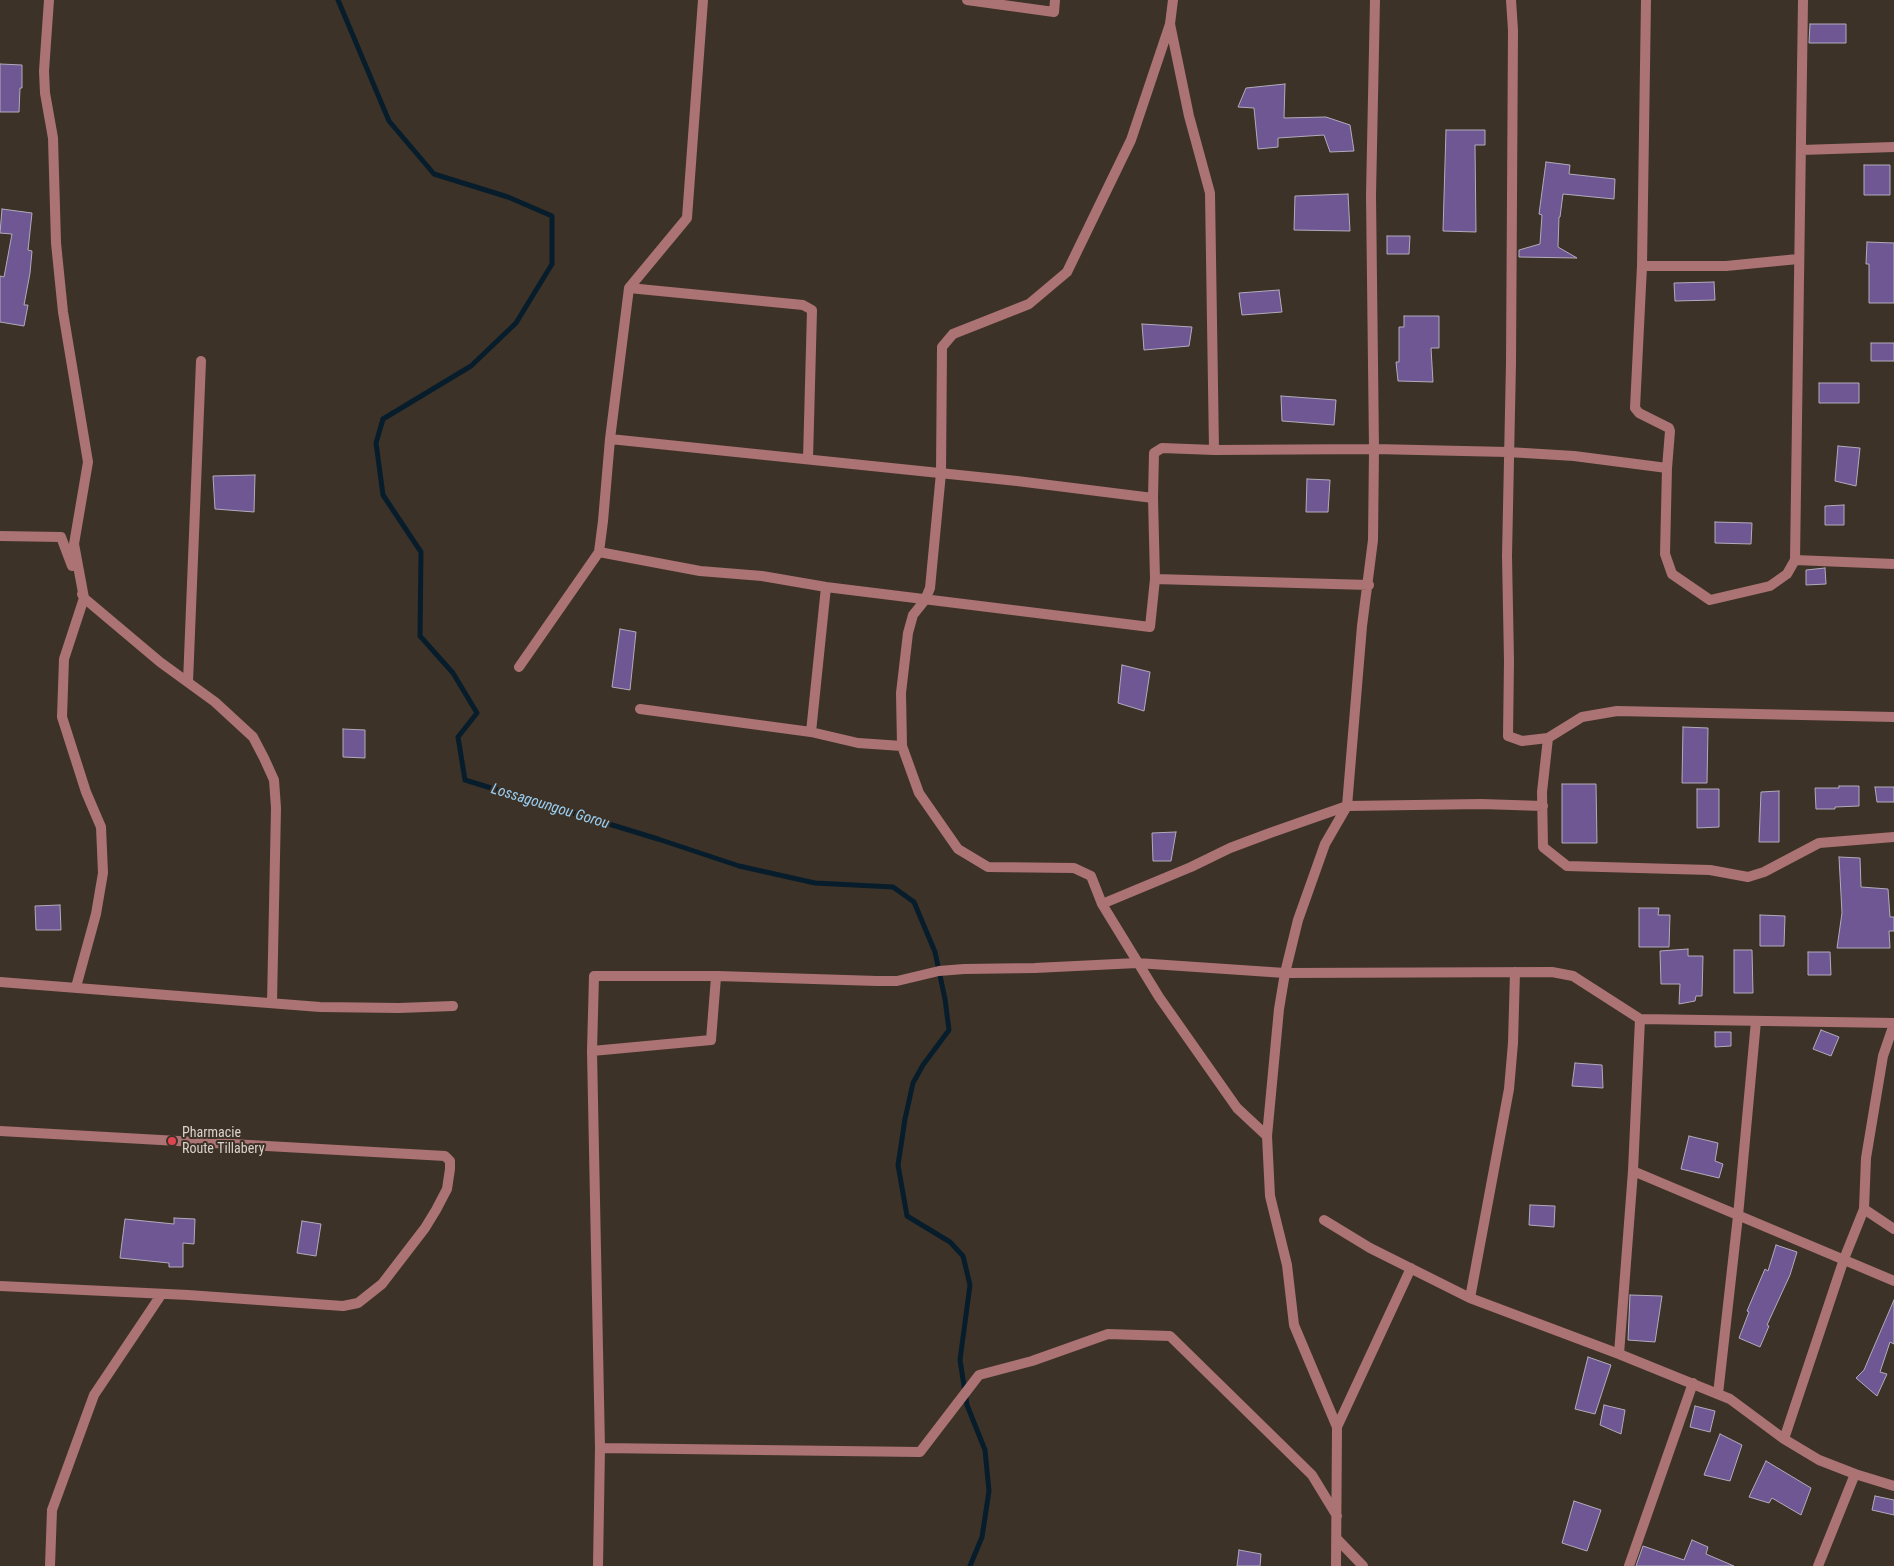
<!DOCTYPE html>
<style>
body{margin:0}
canvas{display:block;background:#3d3227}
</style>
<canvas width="1894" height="1566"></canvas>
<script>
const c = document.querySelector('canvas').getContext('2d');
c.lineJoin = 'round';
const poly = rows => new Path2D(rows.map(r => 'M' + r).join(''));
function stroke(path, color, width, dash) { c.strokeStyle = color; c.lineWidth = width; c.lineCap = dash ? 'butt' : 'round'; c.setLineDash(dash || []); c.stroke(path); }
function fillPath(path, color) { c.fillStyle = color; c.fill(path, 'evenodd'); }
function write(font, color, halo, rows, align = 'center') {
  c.font = font + ' "Roboto Condensed",sans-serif'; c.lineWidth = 4; c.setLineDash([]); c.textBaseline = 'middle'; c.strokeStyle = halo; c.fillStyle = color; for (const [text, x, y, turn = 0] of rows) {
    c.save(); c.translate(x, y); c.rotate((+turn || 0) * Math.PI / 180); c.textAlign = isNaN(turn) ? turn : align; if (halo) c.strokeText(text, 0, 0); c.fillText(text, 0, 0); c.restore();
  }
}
stroke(poly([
 [338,0,389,121,434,174,508,197,552,216,552,264,516,323,471,366,383,419,376,443,383,495,421,552,420,636,453,673,477,713,458,737,465,780,658,839,739,866,815,883,893,887,914,902,935,952,945,999,949,1030,923,1065,913,1083,905,1119,898,1165,907,1216,950,1242,963,1256,970,1285,960,1360,967,1405,985,1450,989,1491,982,1537,970,1566]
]), '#071d2b', 5);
const building = poly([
 [1810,24,1846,24,1846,43,1809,43,1810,24],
 [0,64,22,65,22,88,20,88,19,112,0,112,0,64],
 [1285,84,1284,118,1326,117,1350,125,1354,151,1330,152,1324,135,1278,138,1278,147,1258,149,1254,108,1238,107,1246,88,1285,84],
 [1446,130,1485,130,1485,145,1475,145,1476,232,1443,231,1446,130],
 [1546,162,1570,165,1569,174,1615,179,1614,199,1563,194,1560,217,1559,217,1558,247,1577,258,1519,257,1519,250,1540,244,1542,215,1539,214,1546,162],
 [1864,165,1890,165,1890,195,1864,195,1864,165],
 [1348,194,1350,231,1294,230,1295,196,1348,194],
 [2,209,32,213,28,250,32,251,30,273,24,305,28,305,24,326,0,322,0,276,4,277,12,234,0,233,2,209],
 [1387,236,1410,236,1409,254,1387,254,1387,236],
 [1867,242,1894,243,1894,303,1869,303,1869,264,1866,264,1867,242],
 [1714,282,1715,300,1675,301,1674,283,1714,282],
 [1279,290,1282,312,1242,315,1239,293,1279,290],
 [1404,316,1439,316,1439,348,1431,348,1433,382,1398,381,1396,362,1399,362,1399,327,1404,327,1404,316],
 [1142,324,1192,327,1189,346,1144,350,1142,324],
 [1871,343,1894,343,1894,361,1871,361,1871,343],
 [1819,383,1859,383,1859,403,1819,403,1819,383],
 [1281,396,1336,400,1334,425,1282,421,1281,396],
 [1838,446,1860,448,1856,486,1835,481,1838,446],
 [255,475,254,512,215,509,213,476,255,475],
 [1307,479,1330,480,1328,512,1306,512,1307,479],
 [1844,505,1844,525,1825,525,1825,506,1844,505],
 [1715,522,1752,523,1751,544,1715,543,1715,522],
 [1825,568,1826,584,1806,585,1806,570,1825,568],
 [620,629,636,632,630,690,612,687,620,629],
 [1122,665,1150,672,1144,711,1118,703,1122,665],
 [1683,727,1708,728,1707,783,1682,783,1683,727],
 [343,729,365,730,365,758,343,757,343,729],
 [1562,784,1596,784,1597,843,1562,843,1562,784],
 [1839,786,1859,786,1859,806,1835,807,1835,809,1816,809,1815,788,1839,788,1839,786],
 [1875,787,1894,787,1894,802,1877,802,1875,787],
 [1697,789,1719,789,1719,827,1697,828,1697,789],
 [1779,791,1779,842,1759,842,1761,792,1779,791],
 [1176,832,1171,861,1153,861,1152,833,1176,832],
 [1839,857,1860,858,1861,887,1888,889,1890,917,1894,917,1894,931,1889,931,1890,948,1837,948,1842,913,1839,857],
 [60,905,61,930,36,930,35,906,60,905],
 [1639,908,1659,908,1658,915,1670,915,1669,947,1639,947,1639,908],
 [1760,915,1785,916,1784,946,1760,946,1760,915],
 [1688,949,1688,956,1703,956,1702,996,1696,996,1695,1001,1679,1004,1680,984,1661,984,1660,951,1688,949],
 [1734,950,1752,950,1753,993,1734,993,1734,950],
 [1808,952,1830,952,1831,975,1808,975,1808,952],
 [1821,1030,1839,1037,1831,1056,1813,1049,1821,1030],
 [1715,1032,1731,1032,1731,1046,1715,1047,1715,1032],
 [1575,1063,1602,1065,1603,1088,1572,1086,1575,1063],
 [1689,1136,1718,1143,1715,1161,1723,1164,1719,1178,1681,1169,1689,1136],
 [1530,1205,1555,1206,1554,1227,1529,1225,1530,1205],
 [174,1218,195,1219,194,1244,183,1243,183,1267,169,1267,169,1263,120,1258,125,1219,174,1224,174,1218],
 [302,1221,321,1224,316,1256,297,1253,302,1221],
 [1776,1245,1797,1252,1790,1275,1767,1325,1769,1326,1760,1347,1739,1338,1749,1312,1747,1311,1765,1269,1768,1271,1776,1245],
 [1630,1295,1662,1296,1655,1342,1628,1340,1630,1295],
 [1894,1300,1894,1344,1890,1342,1880,1372,1887,1374,1877,1396,1856,1378,1864,1370,1894,1300],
 [1588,1357,1611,1365,1595,1414,1575,1409,1588,1357],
 [1604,1405,1625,1410,1621,1434,1600,1425,1604,1405],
 [1695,1406,1715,1411,1710,1432,1690,1427,1695,1406],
 [1720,1434,1742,1445,1730,1481,1704,1475,1720,1434],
 [1766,1461,1811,1488,1801,1515,1772,1498,1769,1503,1749,1497,1766,1461],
 [1875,1496,1894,1500,1894,1515,1872,1510,1875,1496],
 [1574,1501,1601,1510,1587,1551,1562,1543,1574,1501],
 [1692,1540,1708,1547,1706,1554,1734,1566,1636,1566,1643,1546,1684,1560,1692,1540],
 [1239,1550,1261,1554,1260,1566,1237,1566,1239,1550]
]);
fillPath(building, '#6f5793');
stroke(building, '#b1abbb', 1);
stroke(poly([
 [49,0,44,71,45,93,53,138,56,243,63,312,88,462,74,544,84,598,160,662,215,702,253,737,264,758,274,780,276,808,272,1003],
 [967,0,1054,12,1055,0],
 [1173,0,1170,24,1189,116,1210,193,1214,450],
 [1511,0,1513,30,1511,363,1507,556,1509,661,1508,736,1522,741,1548,738],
 [1646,0,1642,266,1635,408,1639,413,1669,428,1670,431,1667,468,1665,554,1672,574,1710,600,1770,586,1787,574,1795,560],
 [1803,0,1795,560,1894,564],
 [1170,24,1131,140,1067,272,1029,304,953,334,942,347,941,473,930,588,925,600,913,615,908,633,901,693,902,746,919,793,958,849,988,867,1074,868,1091,876,1102,904,1159,997,1237,1108,1267,1136],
 [1801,150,1894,147],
 [1642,266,1726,266,1798,259],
 [629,288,803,305,812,310,808,459],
 [610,439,1017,481,1153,498],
 [0,536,61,537,72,566],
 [599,552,700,571,762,576,826,587,1150,627,1155,579,1153,498,1154,453,1162,448,1214,450,1374,449,1508,452,1574,456,1667,468],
 [1155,579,1369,585],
 [519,667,599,552,603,521,610,439,629,288,687,218,703,0],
 [188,682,201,361],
 [640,709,811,732,858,743,902,746],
 [1894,717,1617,711,1582,717,1548,738,1542,792,1543,847,1567,866,1710,870,1748,877,1764,872,1819,843,1894,837],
 [811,732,826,587],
 [1102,904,1191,867,1230,848,1270,833,1347,806,1481,804,1543,806],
 [0,982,320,1007,399,1008,453,1006],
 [76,987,96,914,103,873,101,827,86,792,62,717,64,659,84,598,82,594],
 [592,1051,711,1040,716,977],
 [0,1131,445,1156,450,1161,450,1169,447,1189,436,1210,425,1228,382,1284,358,1303,343,1306,188,1295,0,1286],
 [1633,1171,1894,1281],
 [1864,1209,1894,1229],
 [1324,1220,1370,1248,1470,1298,1619,1354,1730,1399,1784,1439,1819,1460,1855,1474,1894,1486],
 [1470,1298,1509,1089,1513,1043,1515,972],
 [1619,1354,1633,1171,1640,1019],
 [1718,1394,1738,1216,1756,1021],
 [1337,1427,1411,1268],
 [1784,1439,1844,1259,1864,1209,1866,1158,1883,1056,1894,1024],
 [600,1448,920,1452,979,1375,1032,1361,1108,1334,1170,1336,1312,1475,1337,1516],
 [1337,1539,1363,1566],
 [50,1566,52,1510,94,1395,161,1295],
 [598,1566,600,1448,592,1051,594,976,718,976,877,981,897,981,939,971,964,969,1035,968,1137,963,1285,973,1552,972,1573,976,1640,1019,1894,1023],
 [1336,1566,1337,1427,1294,1325,1287,1265,1270,1196,1267,1136,1279,1009,1285,973,1298,920,1325,844,1347,806,1362,626,1373,540,1374,449,1371,195,1375,0],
 [1629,1566,1693,1383],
 [1818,1566,1855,1474]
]), '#ab7373', 10);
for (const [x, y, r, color] of [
 [172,1141,5,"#e0444e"]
]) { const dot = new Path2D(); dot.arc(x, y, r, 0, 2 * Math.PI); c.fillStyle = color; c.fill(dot); stroke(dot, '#3d3227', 2); }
write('14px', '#dad2cc', '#3d3227', [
 ["Pharmacie",182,1133],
 ["Route Tillabery",182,1149]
], 'left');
write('italic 15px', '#99cef3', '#3d3227', [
 ["Lossagoungou Gorou",550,807,17]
]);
</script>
